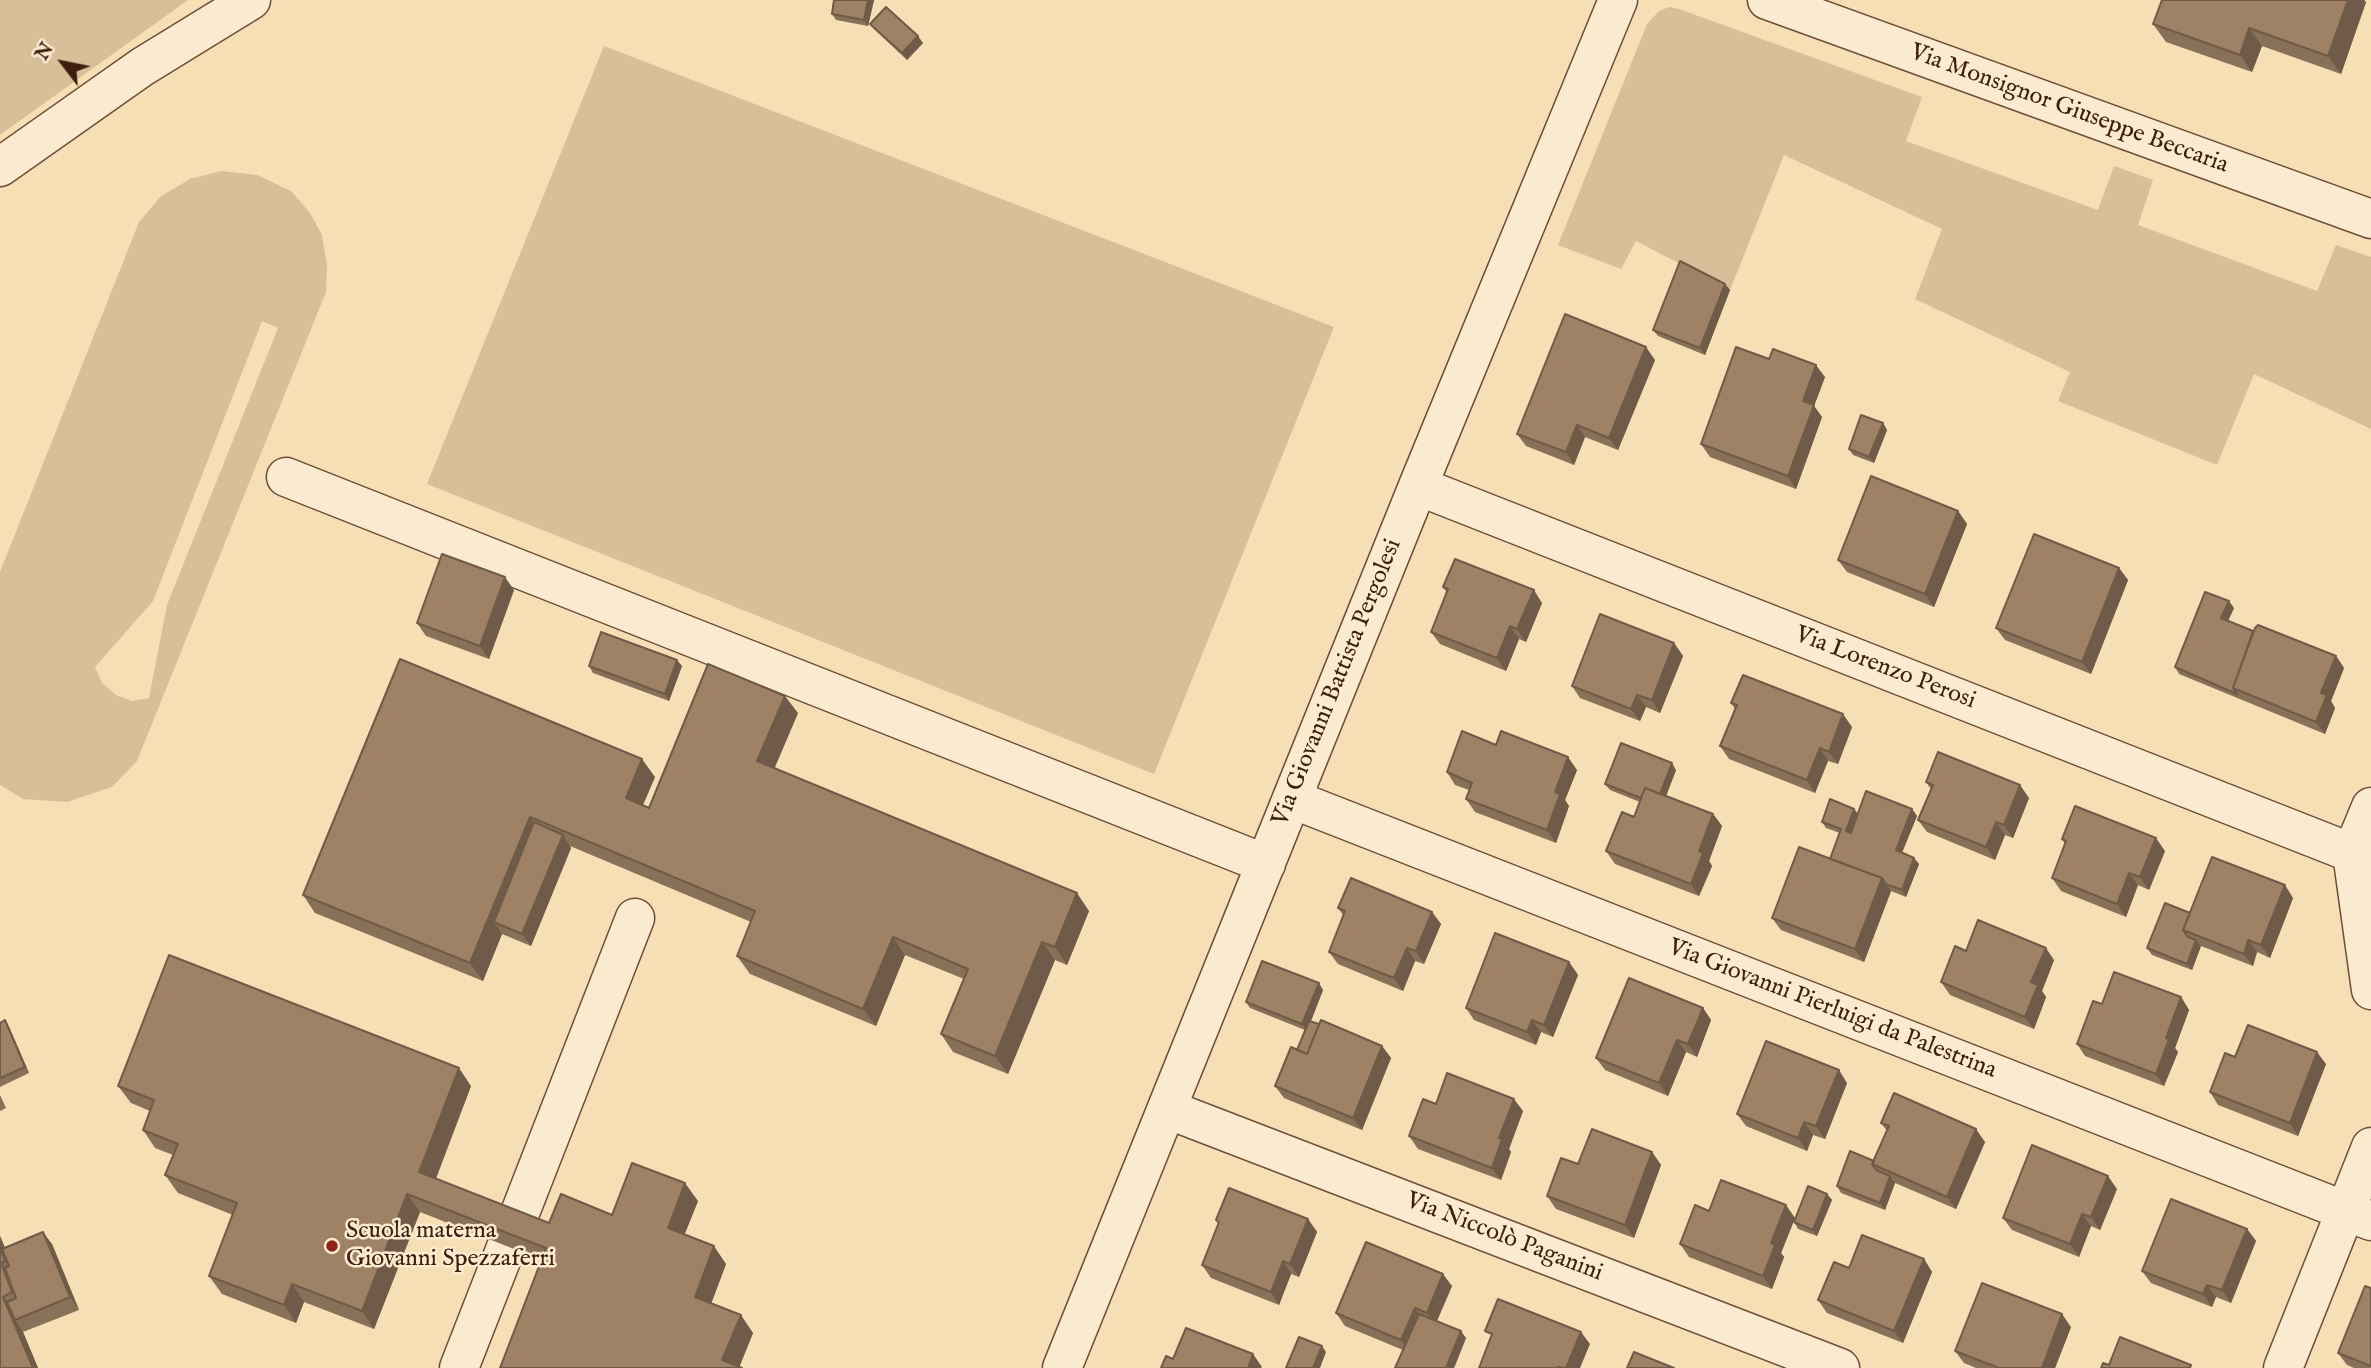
<!DOCTYPE html>
<meta charset="utf-8">
<style>
body{margin:0}
#map{position:relative;width:2371px;height:1368px;overflow:hidden;background:#f7dfb5;font-family:"IM FELL English",serif}
canvas{display:block}
.north{position:absolute;left:28px;top:28px;width:70px;height:70px;-webkit-text-stroke:5px #faeacf;paint-order:stroke;rotate:302deg;font-size:19px;font-weight:700;line-height:28px;text-align:center;color:#3f1e11}
.north::after{content:'';display:block;margin:auto;width:24px;height:32px;background:#3f1e11;clip-path:polygon(50% 0,100% 100%,50% 72%,0 100%)}
</style>
<div id="map">
<canvas width="2371" height="1368"></canvas>
<div class="north">N</div>
</div>
<script>
const c = document.querySelector('canvas').getContext('2d');
c.lineJoin = 'round';
function fillPath(path, color) { c.fillStyle = color; c.fill(path, 'evenodd'); }
const poly = rows => new Path2D(rows.map(r => 'M' + r).join(''));
function stroke(path, color, width, dash) { c.strokeStyle = color; c.lineWidth = width; c.lineCap = dash ? 'butt' : 'round'; c.setLineDash(dash || []); c.stroke(path); }
function write(font, color, halo, rows, align = 'center') {
  c.font = font + ' "IM FELL English",serif'; c.lineWidth = 5; c.setLineDash([]); c.textBaseline = 'middle'; c.strokeStyle = halo; c.fillStyle = color; for (const [text, x, y, turn = 0] of rows) {
    c.save(); c.translate(x, y); c.rotate((+turn || 0) * Math.PI / 180); c.textAlign = isNaN(turn) ? turn : align; if (halo) c.strokeText(text, 0, 0); c.fillText(text, 0, 0); c.restore();
  }
}
fillPath(poly([
 [0,0,188,0,0,135],
 [1669,7,1679,9,1922,97,1906,141,2098,210,2114,166,2153,180,2138,225,2317,291,2336,245,2371,257,2371,429,2254,374,2217,465,2058,401,2070,372,1915,299,1942,229,1784,155,1730,290,1636,241,1621,269,1558,245,1647,24,1659,11],
 [604,46,1334,327,1154,774,427,484],
 [221,171,257,175,291,191,310,213,322,235,327,265,326,292,137,761,112,787,67,802,23,799,0,785,0,572,139,222,160,197,190,179],
 [262,321,278,328,167,605,149,698,132,701,116,695,102,683,95,667,153,601]
]), '#d8be99');
const minor = poly([
 [1767,0,2371,219],
 [0,167,142,67,251,0],
 [286,477,1266,864],
 [1418,486,2352,853],
 [1292,799,2371,1221],
 [2371,807,2352,853,2371,990],
 [1167,1109,1840,1368],
 [516,1223,635,918],
 [459,1368,507,1245],
 [1062,1368,1418,486,1618,0],
 [2283,1368,2371,1147]
]);
stroke(minor, '#6d4e3a', 41);
stroke(minor, '#faeacf', 38);
fillPath(poly([
 [834,0,874,0,868,26,836,20,832,14],
 [2162,0,2364,0,2366,2,2341,74,2262,46,2252,72,2166,42,2153,24],
 [870,24,923,43,907,60,875,30],
 [1725,284,1730,290,1705,355,1658,336,1653,330],
 [1769,359,1825,377,1814,406,1822,417,1796,489,1710,457,1701,444],
 [1655,360,1618,450,1585,437,1574,465,1526,446,1517,434],
 [1883,423,1887,430,1874,463,1853,455,1849,449],
 [1958,511,1967,524,1934,607,1847,572,1838,560],
 [2119,568,2128,580,2091,674,2005,640,1996,628],
 [1443,587,1542,603,1526,642,1519,639,1506,671,1440,644,1431,632,1447,593],
 [514,590,489,659,426,636,417,623],
 [2234,608,2228,621,2253,631,2336,656,2344,668,2331,701,2335,708,2325,734,2179,674,2175,667],
 [1674,643,1683,656,1660,713,1646,707,1640,721,1580,698,1572,686],
 [400,659,655,777,643,805,649,808,798,713,774,768,1089,911,1067,965,1055,960,1008,1074,953,1052,941,1034,964,979,905,955,876,1026,750,974,737,956,751,922,570,846,571,848,531,946,502,934,483,981,315,913,303,895],
 [589,666,682,666,669,701,593,673],
 [1731,703,1852,727,1838,764,1828,761,1815,793,1729,759,1720,746,1735,709],
 [1496,745,1577,770,1565,800,1569,806,1556,843,1475,812,1466,799,1469,790,1455,785,1447,772],
 [1676,770,1666,796,1713,814,1722,826,1709,861,1712,866,1699,896,1615,864,1606,851,1634,817,1640,802,1610,790,1605,784],
 [1926,782,2029,798,2013,838,2005,835,1995,860,1927,832,1918,820,1931,789],
 [1854,809,1858,814,1912,809,1917,816,1902,853,1914,858,1919,864,1906,897,1891,891,1864,962,1781,930,1772,918,1830,859,1840,833,1826,828,1822,822],
 [2062,839,2165,851,2149,890,2138,885,2126,917,2061,891,2052,878,2065,844],
 [2293,898,2270,958,2257,952,2253,966,2201,946,2192,970,2152,955,2147,948,2190,913],
 [1338,908,1432,912,1441,924,1424,964,1415,961,1403,991,1338,964,1329,952,1344,916],
 [1966,951,2054,960,2042,991,2046,997,2034,1029,1950,995,1941,982],
 [1569,962,1578,975,1553,1037,1541,1032,1536,1045,1474,1020,1466,1008],
 [1323,990,1311,1021,1382,1046,1391,1058,1362,1130,1284,1098,1275,1086,1297,1050,1305,1030,1250,1008,1246,1002],
 [2181,997,2189,1010,2175,1048,2178,1052,2164,1086,2085,1056,2077,1044,2102,1004],
 [1703,1008,1711,1020,1697,1057,1686,1052,1668,1096,1605,1070,1596,1058],
 [0,1023,9,1027,29,1073,0,1087],
 [2235,1057,2326,1064,2298,1136,2218,1105,2210,1092],
 [1847,1083,1825,1139,1813,1135,1807,1151,1746,1126,1737,1114],
 [118,1086,471,1086,436,1179,549,1223,698,1201,684,1235,726,1264,711,1303,753,1333,739,1367,542,1260,420,1212,374,1329,304,1302,296,1323,222,1294,209,1276,233,1215,178,1193,165,1175,173,1155,155,1148,143,1130,150,1111,131,1103],
 [0,1095,6,1108,0,1111],
 [1523,1111,1509,1149,1511,1152,1501,1180,1418,1149,1409,1136],
 [1881,1123,1985,1142,1956,1209,1895,1183,1885,1210,1841,1193,1837,1186,1874,1161,1887,1131],
 [1652,1152,1661,1165,1634,1238,1556,1209,1547,1196,1578,1164],
 [2117,1189,2100,1230,2091,1226,2079,1257,2012,1230,2003,1218],
 [1827,1194,1832,1200,1817,1236,1798,1229,1794,1222],
 [1709,1211,1795,1218,1781,1253,1784,1257,1772,1289,1689,1257,1680,1244],
 [1308,1219,1317,1232,1299,1277,1291,1274,1279,1305,1211,1278,1202,1265,1218,1224,1216,1220],
 [2247,1229,2256,1241,2231,1303,2216,1297,2212,1307,2151,1283,2142,1271],
 [0,1236,5,1248,52,1244,79,1310,23,1332,38,1368,0,1368],
 [1924,1259,1932,1272,1903,1343,1827,1313,1818,1300,1849,1268],
 [1452,1286,1437,1321,1466,1338,1454,1368,1395,1368,1403,1350,1345,1326,1336,1313],
 [2371,1288,2371,1368,2354,1368,2347,1365,2338,1353],
 [2071,1327,2055,1368,1976,1368,1964,1363,1955,1351]
]), '#897058');
fillPath(poly([
 [868,0,874,0,868,26,864,20],
 [2348,0,2364,0,2366,2,2341,74,2328,56],
 [2249,28,2262,46,2252,72,2240,55],
 [918,36,923,43,907,60,902,53],
 [1725,284,1730,290,1705,355,1700,348],
 [1646,347,1655,360,1618,450,1609,438],
 [1816,365,1825,377,1814,406,1822,417,1796,489,1788,476,1803,401],
 [1883,423,1887,430,1874,463,1869,457],
 [1577,425,1585,437,1574,465,1566,452],
 [1958,511,1967,524,1934,607,1925,594],
 [2119,568,2128,580,2091,674,2082,662],
 [505,577,514,590,489,659,480,646],
 [1534,590,1542,603,1526,642,1517,629],
 [2229,601,2234,608,2226,625,2221,618],
 [1510,626,1519,639,1506,671,1497,658],
 [1674,643,1683,656,1660,713,1652,700],
 [2336,656,2344,668,2331,701,2335,708,2325,734,2316,722,2321,693],
 [677,660,682,666,669,701,665,694],
 [1637,695,1646,707,1640,721,1631,709],
 [785,696,798,713,770,779,757,761],
 [1843,714,1852,727,1838,764,1829,752],
 [1820,748,1828,761,1815,793,1807,780],
 [1568,757,1577,770,1565,800,1569,806,1556,843,1547,830,1555,792],
 [642,759,655,777,638,816,626,798],
 [1672,763,1676,770,1663,804,1658,798],
 [2020,785,2029,798,2013,838,2004,825],
 [1854,809,1859,815,1850,837,1846,831],
 [1912,809,1917,816,1900,857,1896,850],
 [1713,814,1722,826,1709,861,1712,866,1699,896,1691,884,1699,851],
 [530,817,542,835,494,922,502,934,483,981,470,963],
 [1996,822,2005,835,1995,860,1986,847],
 [563,835,571,848,531,946,522,934],
 [2156,838,2165,851,2149,890,2140,877],
 [1914,858,1919,864,1906,897,1902,890],
 [2129,873,2138,885,2126,917,2117,904],
 [1882,878,1891,891,1864,962,1855,949],
 [2285,885,2293,898,2270,958,2261,945],
 [1077,893,1089,911,1067,965,1055,947],
 [1432,912,1441,924,1424,964,1416,951],
 [893,937,905,955,876,1026,863,1009],
 [2196,940,2201,946,2192,970,2187,964],
 [2248,940,2257,952,2253,966,2244,954],
 [1042,942,1055,960,1008,1074,995,1056],
 [1407,948,1415,961,1403,991,1394,978],
 [2046,948,2054,960,2042,991,2046,997,2034,1029,2025,1017,2031,982],
 [1569,962,1578,975,1553,1037,1544,1025],
 [1319,983,1323,990,1307,1031,1302,1024],
 [2181,997,2189,1010,2175,1048,2178,1052,2164,1086,2156,1074,2166,1038],
 [1703,1008,1711,1020,1697,1057,1688,1044],
 [5,1020,9,1027,29,1073,25,1067],
 [1532,1020,1541,1032,1536,1045,1527,1032],
 [1677,1040,1686,1052,1668,1096,1659,1083],
 [1382,1046,1391,1058,1362,1130,1353,1118],
 [2317,1052,2326,1064,2298,1136,2290,1123],
 [459,1068,471,1086,431,1190,419,1172],
 [1839,1070,1847,1083,1825,1139,1816,1126],
 [1514,1099,1523,1111,1509,1149,1511,1152,1501,1180,1492,1168,1499,1138],
 [1804,1122,1813,1135,1807,1151,1798,1138],
 [1976,1129,1985,1142,1956,1209,1947,1197],
 [1652,1152,1661,1165,1634,1238,1625,1225],
 [1890,1176,1895,1183,1885,1210,1880,1203],
 [2108,1176,2117,1189,2100,1230,2091,1217],
 [685,1183,698,1201,680,1246,668,1228],
 [407,1194,420,1212,374,1329,362,1311],
 [1827,1194,1832,1200,1817,1236,1813,1230],
 [1786,1205,1795,1218,1781,1253,1784,1257,1772,1289,1763,1276,1771,1243],
 [2082,1214,2091,1226,2079,1257,2070,1244],
 [1308,1219,1317,1232,1299,1277,1290,1264],
 [2247,1229,2256,1241,2231,1303,2222,1290],
 [43,1232,52,1244,79,1310,70,1297],
 [0,1236,18,1279,5,1261,0,1248],
 [714,1246,726,1264,707,1315,695,1297],
 [1924,1259,1932,1272,1903,1343,1894,1331],
 [1283,1261,1291,1274,1279,1305,1271,1292],
 [1,1263,14,1281,25,1310,12,1292],
 [1443,1274,1452,1286,1435,1325,1427,1313],
 [292,1284,304,1302,296,1323,284,1305],
 [2207,1285,2216,1297,2212,1307,2203,1294],
 [3,1297,16,1315,15,1320,23,1332,38,1368,33,1368],
 [1415,1308,1423,1320,1410,1353,1401,1340],
 [2062,1314,2071,1327,2055,1368,2042,1368],
 [741,1315,753,1333,739,1368,722,1360],
 [1461,1331,1466,1338,1454,1368,1446,1368],
 [1581,1332,1590,1344,1580,1368,1566,1368],
 [1322,1346,1326,1352,1320,1368,1313,1368],
 [1253,1354,1262,1367,1261,1368,1248,1368]
]), '#6f5b47');
const building = poly([
 [834,0,868,0,864,20,832,14,834,0],
 [2162,0,2348,0,2328,56,2249,28,2240,55,2153,24,2162,0],
 [886,7,918,36,902,53,870,24,886,7],
 [1680,261,1725,284,1700,348,1653,330,1680,261],
 [1565,314,1646,347,1609,438,1577,425,1566,452,1517,434,1565,314],
 [1736,347,1769,359,1773,349,1816,365,1803,401,1814,405,1788,476,1701,444,1736,347],
 [1861,415,1883,423,1869,457,1849,449,1861,415],
 [1871,476,1958,511,1925,594,1838,560,1871,476],
 [2034,534,2119,568,2082,662,1996,628,2034,534],
 [442,554,505,577,480,646,417,623,442,554],
 [1455,559,1534,590,1517,629,1510,626,1497,658,1431,632,1448,589,1443,587,1455,559],
 [2205,592,2229,601,2221,618,2253,631,2233,688,2237,694,2175,667,2205,592],
 [1600,614,1674,643,1652,700,1637,695,1631,709,1572,686,1600,614],
 [2258,625,2336,656,2321,693,2327,695,2316,722,2233,688,2255,628,2258,625],
 [601,632,677,660,665,694,589,666,601,632],
 [400,659,642,759,626,798,649,808,708,664,785,696,757,761,1077,893,1055,947,1042,942,995,1056,941,1034,968,969,893,937,863,1009,737,956,755,911,530,817,470,963,303,895,400,659],
 [1743,675,1843,714,1829,752,1820,748,1807,780,1720,746,1737,705,1731,703,1743,675],
 [1462,731,1496,745,1501,731,1568,757,1555,792,1560,794,1547,830,1466,799,1472,783,1447,772,1462,731],
 [1621,743,1672,763,1660,794,1645,788,1641,798,1605,784,1621,743],
 [1938,752,2020,785,2004,825,1996,822,1986,847,1918,820,1933,785,1926,782,1938,752],
 [1645,788,1713,814,1699,851,1703,853,1691,884,1606,851,1622,812,1634,817,1645,788],
 [1866,791,1912,809,1896,850,1914,858,1902,890,1886,884,1882,878,1830,859,1841,829,1822,822,1830,799,1854,809,1846,831,1851,833,1866,791],
 [2075,806,2156,838,2140,877,2129,873,2117,904,2052,878,2066,841,2062,839,2075,806],
 [534,822,563,835,522,934,494,922,534,822],
 [1799,847,1882,878,1855,949,1772,918,1799,847],
 [2212,857,2285,885,2261,945,2248,940,2244,954,2183,930,2212,857],
 [1351,878,1432,912,1416,951,1407,948,1394,978,1329,952,1345,911,1338,908,1351,878],
 [2165,903,2190,913,2183,930,2188,937,2196,940,2187,964,2147,948,2165,903],
 [1978,920,2046,948,2031,982,2038,985,2025,1017,1941,982,1955,946,1966,951,1978,920],
 [1495,933,1569,962,1544,1025,1532,1020,1527,1032,1466,1008,1495,933],
 [169,955,459,1068,419,1172,549,1223,561,1194,612,1215,632,1163,685,1183,668,1228,714,1246,695,1297,741,1315,722,1360,742,1368,500,1368,546,1248,407,1194,362,1311,292,1284,284,1305,209,1276,237,1203,165,1175,178,1144,143,1130,154,1100,118,1086,169,955],
 [1262,961,1319,983,1302,1024,1246,1002,1262,961],
 [2114,972,2181,997,2166,1038,2169,1039,2156,1074,2077,1044,2093,1001,2102,1004,2114,972],
 [1629,978,1703,1008,1688,1044,1677,1040,1659,1083,1596,1058,1629,978],
 [5,1020,25,1067,0,1078,0,1023,5,1020],
 [1321,1020,1382,1046,1353,1118,1275,1086,1291,1047,1307,1054,1321,1020],
 [1309,1021,1319,1024,1307,1054,1297,1050,1309,1021],
 [2248,1025,2317,1052,2290,1123,2210,1092,2225,1053,2235,1057,2248,1025],
 [1766,1041,1839,1070,1816,1126,1804,1122,1798,1138,1737,1114,1766,1041],
 [1447,1073,1514,1099,1499,1138,1502,1139,1492,1168,1409,1136,1423,1099,1436,1104,1447,1073],
 [1894,1093,1976,1129,1947,1197,1872,1164,1889,1126,1881,1123,1894,1093],
 [1592,1129,1652,1152,1625,1225,1547,1196,1561,1158,1578,1164,1592,1129],
 [2032,1145,2108,1176,2091,1217,2082,1214,2070,1244,2003,1218,2032,1145],
 [1850,1151,1874,1161,1872,1164,1876,1170,1890,1176,1880,1203,1837,1186,1850,1151],
 [1721,1180,1786,1205,1771,1243,1775,1245,1763,1276,1680,1244,1695,1205,1709,1211,1721,1180],
 [1808,1186,1827,1194,1813,1230,1794,1222,1808,1186],
 [1229,1188,1308,1219,1290,1264,1283,1261,1271,1292,1202,1265,1219,1222,1216,1220,1229,1188],
 [2171,1199,2247,1229,2222,1290,2207,1285,2203,1294,2142,1271,2171,1199],
 [43,1232,70,1297,15,1320,7,1302,16,1298,5,1268,9,1266,2,1249,43,1232],
 [1862,1235,1924,1259,1894,1331,1818,1300,1834,1262,1849,1268,1862,1235],
 [1366,1242,1443,1274,1427,1313,1415,1308,1401,1340,1336,1313,1366,1242],
 [0,1248,5,1261,1,1263,12,1292,3,1297,33,1368,0,1368,0,1248],
 [1982,1283,2062,1314,2042,1368,1999,1368,1955,1351,1982,1283],
 [2365,1286,2371,1288,2371,1366,2338,1353,2365,1286],
 [1498,1299,1581,1332,1566,1368,1558,1367,1558,1368,1479,1368,1492,1334,1485,1331,1498,1299],
 [1419,1314,1461,1331,1446,1368,1395,1368,1419,1314],
 [1186,1328,1253,1354,1248,1368,1161,1368,1166,1356,1173,1359,1186,1328],
 [1299,1337,1322,1346,1313,1368,1286,1368,1299,1337],
 [2120,1337,2191,1365,2190,1368,2101,1368,2103,1363,2109,1365,2120,1337],
 [1634,1352,1674,1368,1627,1368,1634,1352]
]);
fillPath(building, '#9f8266');
stroke(building, '#6f5b47', 2);
for (const [x, y, r, color] of [
 [332,1246,7,"#8f2418"]
]) { const dot = new Path2D(); dot.arc(x, y, r, 0, 2 * Math.PI); c.fillStyle = color; c.fill(dot); stroke(dot, '#faeacf', 2.5); }
write('24px', '#3f1e11', '#faeacf', [
 ["Via Monsignor Giuseppe Beccaria",2069,110,20],
 ["Via Lorenzo Perosi",1885,669,21],
 ["Via Giovanni Battista Pergolesi",1338,683,-68],
 ["Via Giovanni Pierluigi da Palestrina",1832,1010,21],
 ["Via Niccolò Paganini",1504,1238,21]
]);
write('24px', '#3f1e11', '#faeacf', [
 ["Scuola materna",346,1232],
 ["Giovanni Spezzaferri",346,1260]
], 'left');
</script>
